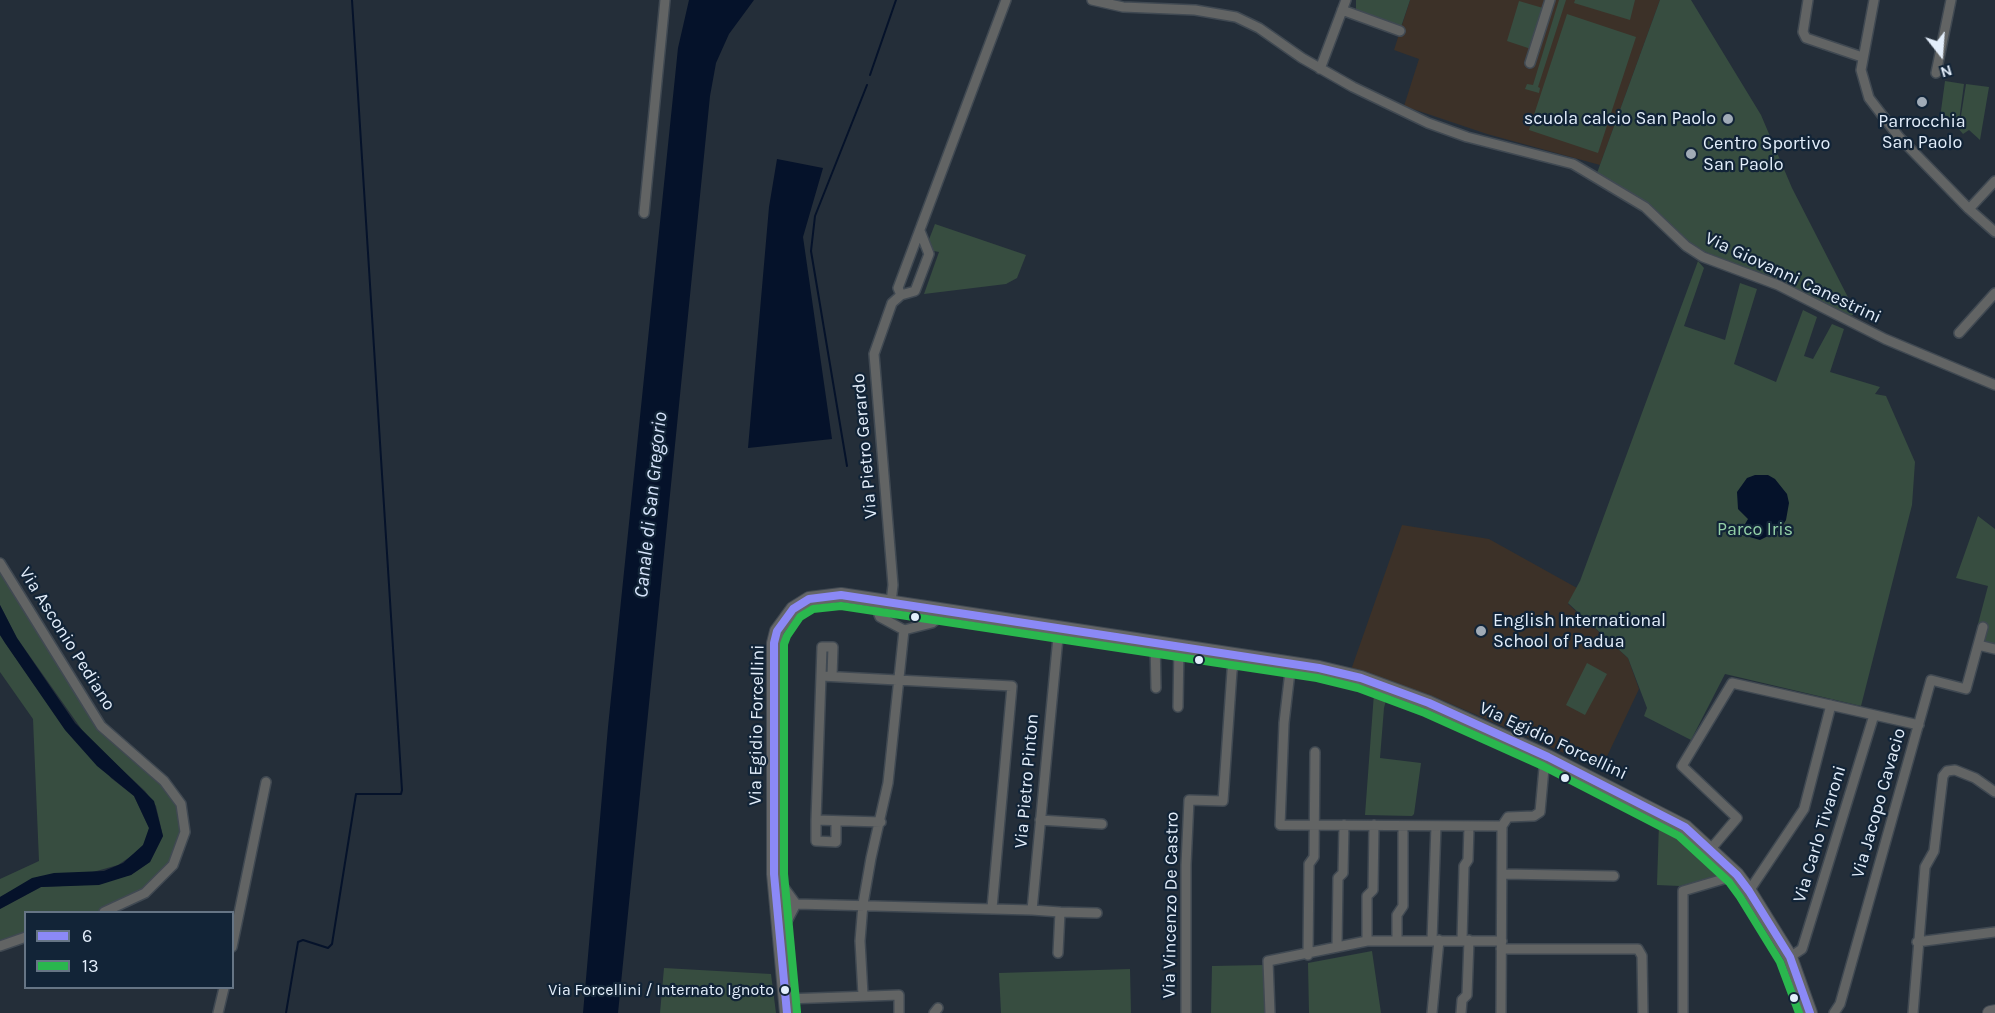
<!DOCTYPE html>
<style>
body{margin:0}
#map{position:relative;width:1995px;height:1013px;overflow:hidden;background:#242e39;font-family:Karla,sans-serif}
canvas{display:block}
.legend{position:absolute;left:24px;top:911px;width:210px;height:78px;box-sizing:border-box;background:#122437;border:2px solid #667585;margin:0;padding:8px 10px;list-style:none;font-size:18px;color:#e3eefb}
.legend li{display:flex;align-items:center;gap:12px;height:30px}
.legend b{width:30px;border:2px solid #667585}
.north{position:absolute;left:1911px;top:24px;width:60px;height:60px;-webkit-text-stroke:4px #122437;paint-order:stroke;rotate:163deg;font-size:16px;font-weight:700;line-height:24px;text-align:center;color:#e3eefb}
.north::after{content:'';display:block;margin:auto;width:21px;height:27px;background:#e3eefb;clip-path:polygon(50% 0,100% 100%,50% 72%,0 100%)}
</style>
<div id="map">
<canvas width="1995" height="1013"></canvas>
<ul class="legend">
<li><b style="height:8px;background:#8b89f6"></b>6</li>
<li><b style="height:8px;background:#2ab74e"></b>13</li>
</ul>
<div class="north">N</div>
</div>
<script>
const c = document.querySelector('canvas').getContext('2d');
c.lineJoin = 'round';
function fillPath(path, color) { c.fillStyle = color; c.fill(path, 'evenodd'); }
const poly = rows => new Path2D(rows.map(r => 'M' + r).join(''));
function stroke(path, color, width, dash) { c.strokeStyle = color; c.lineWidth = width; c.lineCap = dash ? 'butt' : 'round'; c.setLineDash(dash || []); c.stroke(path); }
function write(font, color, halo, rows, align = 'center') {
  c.font = font + ' Karla,sans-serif'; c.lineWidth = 4.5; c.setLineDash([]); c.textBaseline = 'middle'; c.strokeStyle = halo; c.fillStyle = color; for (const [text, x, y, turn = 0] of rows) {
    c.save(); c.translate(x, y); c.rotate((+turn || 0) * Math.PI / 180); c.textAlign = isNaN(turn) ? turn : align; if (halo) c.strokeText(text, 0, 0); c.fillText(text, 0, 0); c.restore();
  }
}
fillPath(poly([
 [1410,0,1660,0,1600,165,1487,134,1404,106,1419,59,1394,50],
 [1402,525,1489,539,1577,588,1568,604,1628,658,1639,689,1601,769,1435,697,1351,670]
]), '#3c3128');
fillPath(poly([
 [1356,0,1410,0,1401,27,1356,10],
 [1559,0,1566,0,1538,87,1540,88,1539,93,1525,89,1527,84,1533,85],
 [1575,0,1635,0,1630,20,1574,3],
 [1660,0,1691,0,1761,115,1792,188,1855,311,1852,316,1699,249,1686,242,1630,193,1597,173],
 [1519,1,1543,8,1531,49,1507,41],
 [1567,14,1636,37,1598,153,1529,130],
 [1945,81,1964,84,1959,121,1940,118],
 [1966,84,1989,87,1980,140,1969,130,1963,134,1952,121,1960,122],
 [935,224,1026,255,1017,278,1006,284,924,294,939,252,934,251,928,242],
 [1698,261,1704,268,1684,326,1725,340,1740,283,1757,289,1734,364,1776,382,1803,310,1817,317,1804,356,1813,359,1832,324,1844,329,1830,372,1880,387,1875,394,1886,396,1915,462,1912,505,1861,706,1725,674,1691,740,1644,716,1647,708,1628,658,1568,603,1580,581],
 [1978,516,1995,529,1995,644,1984,641,1988,627,1978,624,1988,586,1956,578],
 [0,569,100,727,163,782,179,805,183,832,172,864,144,892,100,912,26,912,25,934,0,943,0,909,41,887,83,885,131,875,150,862,163,836,156,806,145,791,87,737,17,638,0,605],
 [0,635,35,685,111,778,134,796,149,828,148,837,140,850,118,865,93,872,38,877,0,897,0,879,39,861,33,719,0,672],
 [1587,663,1607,674,1585,715,1566,705],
 [1374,693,1387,696,1384,708,1380,758,1421,763,1414,814,1412,816,1365,815],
 [1659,823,1687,839,1713,861,1723,874,1680,886,1657,885],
 [1372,951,1381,1013,1309,1013,1308,963],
 [1265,965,1266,1013,1211,1013,1212,966],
 [664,968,771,974,776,1013,660,1013],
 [1130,969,1131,1013,1001,1013,999,973]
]), '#374d40');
fillPath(poly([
 [689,0,754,0,729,34,716,63,710,96,618,1013,583,1013,608,727,678,48],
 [777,159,823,168,803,237,832,439,748,448,769,207],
 [1755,475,1768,475,1775,479,1787,494,1789,503,1786,520,1780,530,1760,540,1739,534,1748,519,1738,509,1737,492,1747,478],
 [0,605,17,638,75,723,154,801,163,836,150,862,131,875,99,885,41,887,0,909,0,897,32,878,54,873,104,871,123,863,143,845,149,828,134,796,97,766,65,730,5,643,0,635]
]), '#05122a');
stroke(poly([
 [870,75,896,0],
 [847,466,811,251,815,216,867,85],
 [286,1013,298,942,303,940,328,948,332,944,356,794,401,794,402,790,352,0]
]), '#05122a', 2);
const street = poly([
 [1092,0,1123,7,1195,10,1236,17,1259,28,1302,58,1353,87,1428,123,1467,137,1573,164,1645,207,1686,246,1703,257,1778,285,1885,339,1995,385],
 [1808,0,1803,32,1806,38,1862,57],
 [1874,0,1861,70,1869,98,1899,137,1969,209,1995,232],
 [1342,10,1400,31],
 [1530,63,1550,0],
 [1320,69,1346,0],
 [1936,73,1951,0],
 [1969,209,1995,181],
 [644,213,665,0],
 [901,295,898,288,1006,0],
 [1959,333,1995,293],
 [0,563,101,726,164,781,181,804,185,832,173,865,145,893,104,912],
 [877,600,876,607,880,617,904,630,932,623,938,618,940,610],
 [891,602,893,585,874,354,892,303,901,295,915,291,929,254,920,231],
 [1155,641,1156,688],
 [1978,645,1995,649],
 [1291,663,1284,723,1280,825,1502,826],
 [821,676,822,647,833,647,832,676],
 [1178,707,1179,645],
 [816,820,816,841,836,842,836,821],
 [1040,820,1102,824],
 [881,822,816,820,821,676,1012,686,992,908],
 [1710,850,1737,818,1682,766,1732,683,1919,725],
 [774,874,796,904,786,923,777,927],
 [1503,874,1614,876],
 [1749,891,1804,809,1831,705],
 [796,904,1032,910],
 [1060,912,1097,913],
 [1397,940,1397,915,1403,906,1403,826],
 [1432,940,1436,826],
 [1462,940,1464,866,1468,860,1469,826],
 [1367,941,1367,896,1373,890,1374,825],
 [1917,942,1995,932],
 [0,946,26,937],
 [1337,946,1338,878,1343,873,1344,825],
 [232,947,266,782],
 [1501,949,1638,949,1642,956,1643,1013],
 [1058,953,1060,912,1032,910,1059,627],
 [1308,955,1309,864,1314,857,1315,752],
 [1790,957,1802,949,1874,715],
 [863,995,860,941,863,904,871,858,888,783,904,630],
 [786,999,899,995,899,1013],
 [218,1013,224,988],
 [934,1013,938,1008],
 [1186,1013,1186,865,1189,800,1223,801,1232,671,1237,654],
 [1270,1013,1268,961,1367,941,1502,941],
 [1432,1013,1439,940],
 [1461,1013,1462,1000,1467,995,1469,940],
 [1501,1013,1502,826,1508,817,1534,816,1540,812,1544,768,1548,757],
 [1683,1013,1683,891,1737,875],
 [1834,1013,1840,1004,1931,680,1966,689,1983,627],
 [1913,1013,1925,867,1934,851,1943,776,1947,771,1955,770,1975,778,1995,792]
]);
const secondary = poly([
 [787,1013,774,874,774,643,777,631,793,609,809,599,841,595,1319,668,1361,678,1429,703,1548,757,1685,827,1737,875,1749,891,1790,957,1810,1013],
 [1990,1013,1995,1012]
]);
stroke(street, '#404952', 12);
stroke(secondary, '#404952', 16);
stroke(street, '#626464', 9);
stroke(secondary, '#646567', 14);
stroke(poly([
 [787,1013,774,874,774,643,777,631,793,609,809,599,841,595,1319,668,1361,678,1429,703,1548,757,1685,827,1737,875,1749,891,1790,957,1810,1013]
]), '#8b89f6', 8);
stroke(poly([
 [797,1012,784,874,784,644,787,636,800,617,813,609,841,606,1317,678,1358,688,1425,713,1543,766,1679,836,1729,882,1740,897,1780,962,1799,1013]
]), '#2ab74e', 8);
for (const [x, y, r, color] of [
 [1922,102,6,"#a0abb7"],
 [1728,119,6,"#a0abb7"],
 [1691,154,6,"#a0abb7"],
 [915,617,5,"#e3eefb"],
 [1481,631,6,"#a0abb7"],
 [1199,660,5,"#e3eefb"],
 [1565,778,5,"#e3eefb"],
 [785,990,5,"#e3eefb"],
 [1794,998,5,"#e3eefb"]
]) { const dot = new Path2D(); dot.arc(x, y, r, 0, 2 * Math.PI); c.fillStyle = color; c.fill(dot); stroke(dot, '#122437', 2); }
write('16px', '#e3eefb', '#122437', [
 ["Via Forcellini / Internato Ignoto",774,990]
], 'right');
write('18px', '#e3eefb', '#122437', [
 ["scuola calcio San Paolo",1716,119,"right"],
 ["Parrocchia",1922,122,"center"],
 ["San Paolo",1922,143,"center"],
 ["Centro Sportivo",1703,144],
 ["San Paolo",1703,165],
 ["English International",1493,621],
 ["School of Padua",1493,642]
], 'left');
write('18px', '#e3eefb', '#122437', [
 ["Via Giovanni Canestrini",1793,278,25],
 ["Via Pietro Gerardo",865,446,-95],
 ["Via Asconio Pediano",67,639,58],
 ["Via Egidio Forcellini",757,725,-89],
 ["Via Egidio Forcellini",1553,741,25],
 ["Via Pietro Pinton",1027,781,-85],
 ["Via Jacopo Cavacio",1879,803,-74],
 ["Via Carlo Tivaroni",1820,834,-73],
 ["Via Vincenzo De Castro",1171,905,-89]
]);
write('18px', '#93d0a7', '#122437', [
 ["Parco Iris",1755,530]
]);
write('italic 20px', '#d6e4fb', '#122437', [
 ["Canale di San Gregorio",651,505,-84]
]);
</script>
